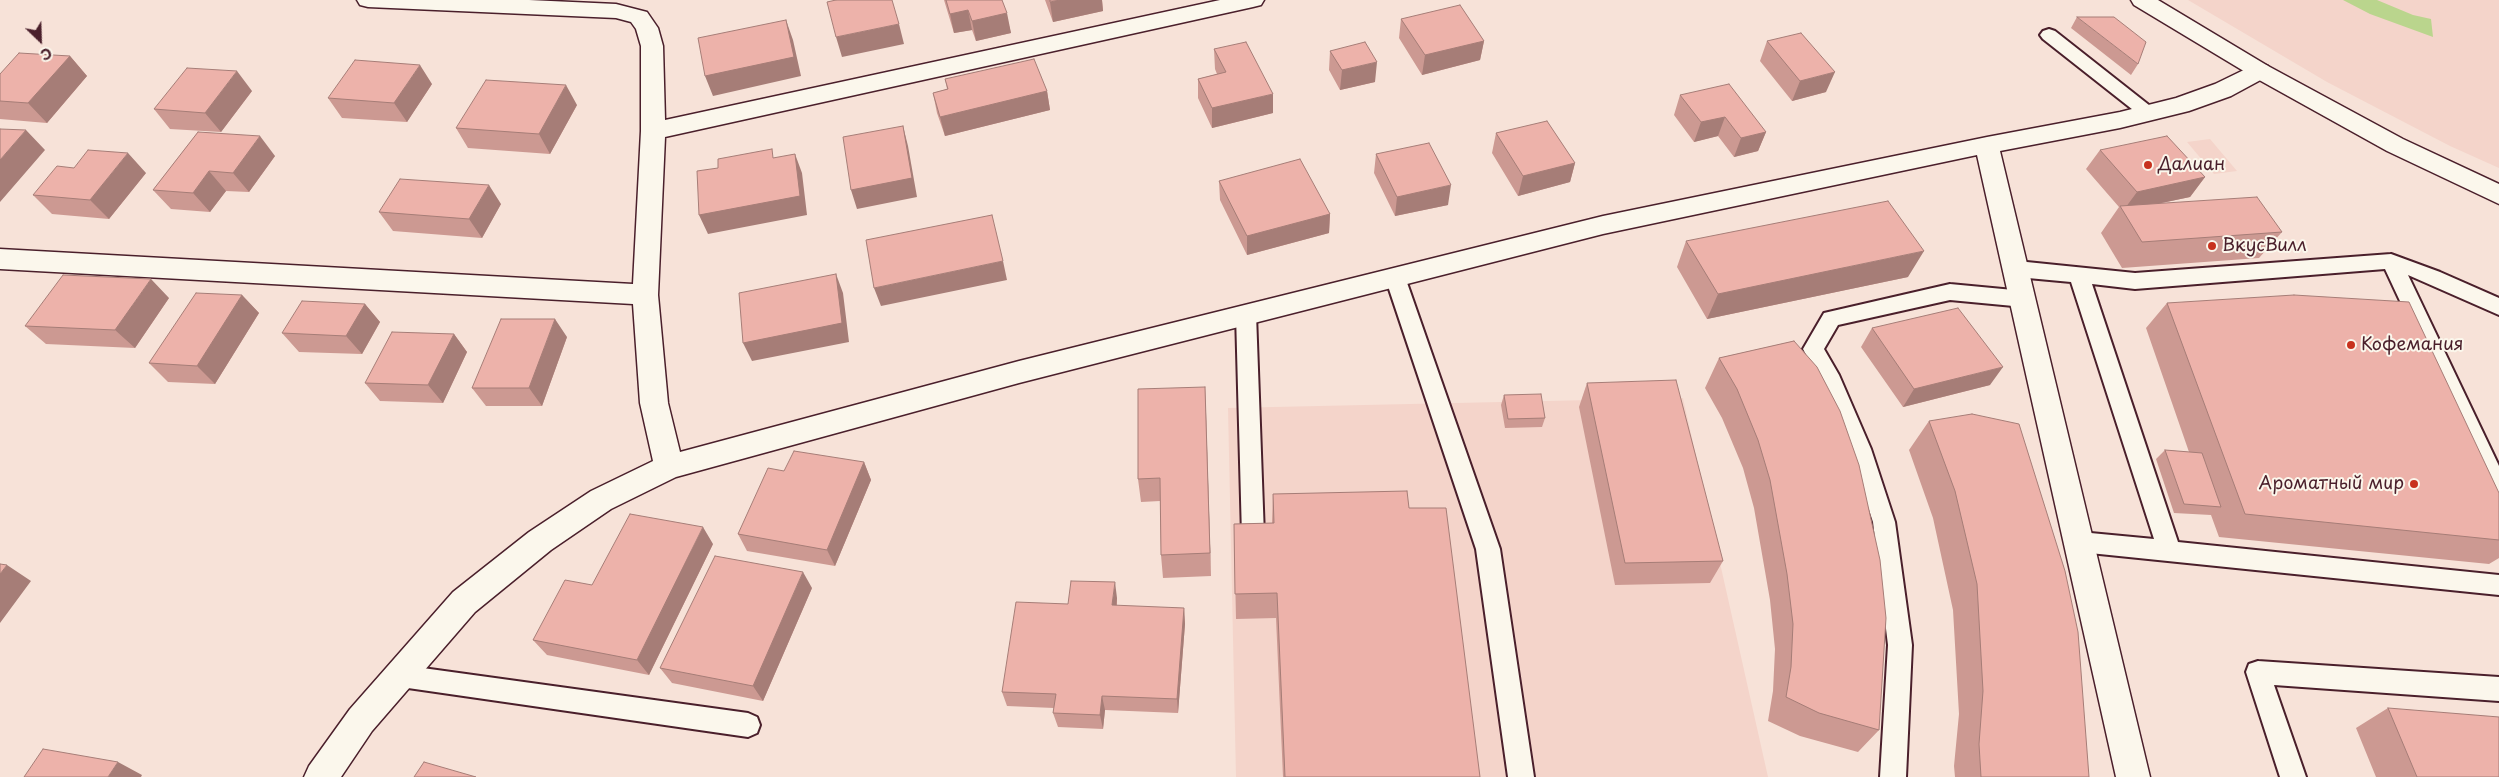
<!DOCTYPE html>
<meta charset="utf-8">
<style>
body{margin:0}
#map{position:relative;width:2499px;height:777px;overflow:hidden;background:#f7e2d8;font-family:"Playpen Sans",sans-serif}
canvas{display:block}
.north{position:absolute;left:15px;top:15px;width:50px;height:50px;-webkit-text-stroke:4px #fbf7ec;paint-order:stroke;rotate:156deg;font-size:14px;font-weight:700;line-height:20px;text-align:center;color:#4a1f2b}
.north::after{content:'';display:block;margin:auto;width:18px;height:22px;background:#4a1f2b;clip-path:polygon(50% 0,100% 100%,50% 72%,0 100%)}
</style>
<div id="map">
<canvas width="2499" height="777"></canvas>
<div class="north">С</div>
</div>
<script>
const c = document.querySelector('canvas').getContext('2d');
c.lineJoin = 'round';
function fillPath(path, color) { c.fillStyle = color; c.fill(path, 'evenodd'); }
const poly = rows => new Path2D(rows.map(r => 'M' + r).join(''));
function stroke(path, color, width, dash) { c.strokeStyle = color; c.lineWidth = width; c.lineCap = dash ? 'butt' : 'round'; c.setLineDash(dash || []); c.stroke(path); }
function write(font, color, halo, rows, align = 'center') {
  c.font = font + ' "Playpen Sans",sans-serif'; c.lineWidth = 4; c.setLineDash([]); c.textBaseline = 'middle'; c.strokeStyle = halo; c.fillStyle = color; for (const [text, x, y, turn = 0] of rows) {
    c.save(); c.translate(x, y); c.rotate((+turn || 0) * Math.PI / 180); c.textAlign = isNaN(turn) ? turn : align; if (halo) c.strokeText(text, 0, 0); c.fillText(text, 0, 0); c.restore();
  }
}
fillPath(poly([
 [2188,0,2499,0,2499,168,2450,146,2327,82],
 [2210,139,2237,171,2214,174,2187,142],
 [1683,398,1768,777,1236,777,1228,408]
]), '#f4d4ca');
fillPath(poly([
 [2343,0,2377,0,2413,15,2431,19,2433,37,2370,14]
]), '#bad58d');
const service = poly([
 [2049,29,2055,31,2154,109,2157,113,2154,117,2148,119,2142,117,2043,39,2040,35,2043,31,2049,29],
 [2391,254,2440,272,2499,298,2499,315,2408,275,2499,466,2499,499,2491,496,2385,269,2135,289,2092,284,2178,542,2499,575,2499,595,2080,552,2072,549,2069,542,2072,535,2080,532,2154,539,2071,282,2017,277,2010,274,2007,269,2010,264,2017,261,2135,273,2391,254],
 [1395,269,1402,272,1405,277,1500,549,1534,777,1508,777,1476,549,1385,277,1388,272,1395,269],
 [1950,284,2024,291,2031,293,2034,299,2031,305,2024,307,1950,300,1838,325,1824,349,1839,375,1871,449,1895,522,1912,645,1906,777,1880,777,1888,645,1873,522,1849,449,1818,377,1803,349,1824,313,1950,284],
 [1246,306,1253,308,1256,314,1264,536,1261,543,1253,546,1245,543,1242,536,1236,314,1239,308,1246,306],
 [2258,661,2499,677,2499,701,2274,685,2306,777,2280,777,2246,672,2249,664,2258,661],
 [401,665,748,713,757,717,760,725,757,733,748,737,401,687,392,684,389,676,392,668,401,665]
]);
const minor = poly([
 [357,0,529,0,616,4,647,12,658,28,663,46,665,120,1220,0,1264,0,1261,5,1253,7,665,137,658,295,668,403,680,452,1019,361,1603,216,1987,137,2120,112,2176,98,2215,84,2252,66,2260,63,2268,66,2271,71,2268,76,2231,96,2189,111,2120,128,2000,151,2150,777,2116,777,1977,155,1603,234,1019,383,676,477,611,509,551,550,475,612,372,731,341,777,304,777,309,766,350,709,453,592,529,532,591,491,653,461,640,403,633,304,0,269,0,249,633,284,641,131,641,46,636,29,631,22,616,18,368,7,360,5,357,0]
]);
const secondary = poly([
 [2131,0,2158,0,2268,66,2403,139,2499,184,2499,204,2387,151,2252,76,2134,5,2131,0]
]);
stroke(service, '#4a1f2b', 4);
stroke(minor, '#4a1f2b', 3);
stroke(secondary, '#4a1f2b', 3);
fillPath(service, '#fbf7ec');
fillPath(minor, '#fbf7ec');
fillPath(secondary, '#fbf7ec');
fillPath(poly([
 [944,0,1002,0,1011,33,976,41,972,30,954,33],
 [1045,0,1102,0,1103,11,1053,22],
 [2077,17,2138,64,2131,75,2071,28],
 [1401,19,1484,41,1480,60,1422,75,1399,38],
 [1767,41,1826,92,1792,101,1760,61],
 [1214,49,1273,113,1212,128,1198,98,1198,79,1217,74,1215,69],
 [1330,51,1375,82,1340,90,1329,70],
 [70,56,87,76,47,123,0,119,0,74],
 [945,79,1047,91,1050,110,945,136,937,113,933,93,947,89],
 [432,84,407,122,342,118,328,98],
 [252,91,221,132,170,129,154,109],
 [1680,95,1766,132,1758,151,1734,157,1718,136,1694,142,1674,115],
 [577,105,550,154,468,148,456,128],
 [198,132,275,156,249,192,226,191,210,212,171,209,153,190],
 [1496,133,1575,163,1570,182,1518,196,1492,153],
 [2100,150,2205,177,2190,197,2157,204,2282,232,2259,258,2122,268,2101,233,2119,207,2086,169],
 [1376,154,1448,205,1395,216,1374,173],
 [146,173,109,219,52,214,33,195],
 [1219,181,1330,214,1329,233,1247,255,1220,200],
 [501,204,482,238,393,231,379,212],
 [1686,241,1908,277,1707,319,1677,267],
 [242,295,259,313,215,384,168,382,149,363],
 [169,298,135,348,46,344,25,326],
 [2167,303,2499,493,2499,558,2489,564,2219,537,2211,515,2174,513,2156,459,2165,450,2189,452,2146,328],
 [365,304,380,322,362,354,299,352,282,333],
 [1872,328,1990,385,1903,407,1861,347],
 [454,334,467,352,443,403,380,401,365,383],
 [567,337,542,406,486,406,472,388],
 [1794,341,1879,730,1858,752,1800,736,1768,721,1773,691,1775,649,1770,600,1754,508,1743,468,1722,418,1705,388,1719,358],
 [1587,383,1723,561,1710,583,1615,585,1579,407],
 [1205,387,1211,576,1163,578,1161,555,1160,501,1141,502,1138,479],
 [1504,395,1545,418,1542,427,1505,428,1501,405],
 [1929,421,2089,777,1955,777,1954,766,1959,714,1953,610,1933,518,1909,450],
 [864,462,871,480,835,566,747,551,738,534,784,471],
 [1273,494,1409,508,1480,777,1283,777,1276,618,1236,619,1234,524,1272,523],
 [713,544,649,675,547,655,533,640,592,585],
 [812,588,763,701,672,683,660,668],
 [1117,598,1117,606,1184,608,1185,624,1178,713,1105,710,1103,729,1058,727,1053,713,1054,708,1007,706,1002,692,1068,604],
 [2388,708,2499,777,2376,777,2356,728]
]), '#cc9992');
fillPath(poly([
 [1060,0,1102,0,1103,11,1053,22,1050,2],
 [968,10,972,30,954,33,950,14],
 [1007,13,1011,33,976,41,972,21],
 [786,20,793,40,801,76,713,96,705,76],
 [899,24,904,44,842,57,836,37],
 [1484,41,1480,60,1422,75,1425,55],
 [70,56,87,76,47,123,28,103],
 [1377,62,1375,82,1340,90,1342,70],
 [420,65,432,84,407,122,394,103],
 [237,71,252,91,221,132,205,113],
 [1835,72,1826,92,1792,101,1800,81],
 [566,85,577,105,550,154,539,134],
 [1047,91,1050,110,945,136,940,117],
 [1273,94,1273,113,1212,128,1212,108],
 [1725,117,1718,136,1694,142,1701,122],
 [903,126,908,146,917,197,857,209,851,190],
 [26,130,45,150,0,202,0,160],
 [1766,132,1758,151,1734,157,1741,138],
 [260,136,275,156,249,192,233,173],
 [128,153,146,173,109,219,90,200],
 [795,154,802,173,807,215,708,234,699,215],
 [1575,163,1570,182,1518,196,1523,176],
 [209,171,226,191,210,212,193,193],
 [2205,177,2190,197,2123,211,2137,192],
 [489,185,501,204,482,238,469,219],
 [1451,185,1448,205,1395,216,1397,197],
 [1330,214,1329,233,1247,255,1247,236],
 [1924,251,1908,277,1707,319,1718,294],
 [1003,261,1007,280,881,306,874,288],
 [836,274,843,293,849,342,752,361,743,343],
 [151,279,169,298,135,348,115,330],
 [242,295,259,313,215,384,197,366],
 [365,304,380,322,362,354,346,336],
 [555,319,567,337,542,406,529,388],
 [454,334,467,352,443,403,428,385],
 [2003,367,1990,385,1903,407,1914,389],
 [1205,387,1206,412,1211,576,1210,553],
 [864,462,871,480,835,566,827,550],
 [703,527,713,544,649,675,637,660],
 [7,565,31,581,0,623,0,574],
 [803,572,812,588,763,701,753,686],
 [1115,582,1117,598,1115,621,1112,605],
 [1184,608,1185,624,1178,713,1177,699],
 [1102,696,1105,710,1103,729,1100,715],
 [118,762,142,775,141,777,108,777]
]), '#a67d77');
const building = poly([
 [836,0,892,0,899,24,836,37,827,2,836,0],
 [946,0,1002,0,1007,13,972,21,968,10,950,14,946,0],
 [1050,0,1060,0,1050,2,1050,0],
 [1460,5,1484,41,1425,55,1401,19,1460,5],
 [2077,17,2114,17,2146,42,2138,64,2077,17],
 [786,20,794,57,705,76,698,38,786,20],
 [1801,33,1835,72,1800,81,1767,41,1801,33],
 [1246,42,1273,94,1212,108,1198,79,1226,72,1214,49,1246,42],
 [1365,42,1377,62,1342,70,1330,51,1365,42],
 [19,53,70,56,28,103,0,101,0,74,19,53],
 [1034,59,1047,91,940,117,933,93,948,89,945,79,1034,59],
 [355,60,420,65,394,103,328,98,355,60],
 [187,68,237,71,205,113,154,109,187,68],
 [486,80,566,85,539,134,456,128,486,80],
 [1729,84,1766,132,1741,138,1725,117,1701,122,1680,95,1729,84],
 [1547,121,1575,163,1523,176,1496,133,1547,121],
 [903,126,912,178,851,190,843,137,903,126],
 [0,129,26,130,0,160,0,129],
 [198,132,260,136,233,173,209,171,193,193,153,190,198,132],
 [2167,136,2205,177,2137,192,2100,150,2167,136],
 [1429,143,1451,185,1397,197,1376,154,1429,143],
 [772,149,773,158,795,154,800,196,699,215,697,171,718,168,718,159,772,149],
 [88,150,128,153,90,200,33,195,57,166,74,168,88,150],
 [1300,159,1330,214,1247,236,1219,181,1300,159],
 [400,179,489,185,469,219,379,212,400,179],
 [2257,197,2282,232,2142,242,2120,206,2257,197],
 [1888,201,1924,251,1718,294,1686,241,1888,201],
 [992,215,1003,261,874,288,866,240,992,215],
 [836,274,842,323,743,343,739,293,836,274],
 [63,275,151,279,115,330,25,326,63,275],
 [196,293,242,295,197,366,149,363,196,293],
 [2294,295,2409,302,2499,493,2499,540,2245,514,2167,303,2294,295],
 [302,301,365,304,346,336,282,333,302,301],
 [1958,308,2003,367,1914,389,1872,328,1958,308],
 [501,319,555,319,529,388,472,388,501,319],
 [392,332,454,334,428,385,365,383,392,332],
 [1794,341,1817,367,1840,411,1859,465,1880,560,1886,618,1879,730,1819,713,1786,697,1791,667,1793,624,1787,574,1770,480,1758,440,1737,389,1719,358,1794,341],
 [1676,380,1723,561,1625,563,1587,383,1676,380],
 [1205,387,1210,553,1161,555,1160,478,1138,479,1138,389,1205,387],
 [1541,394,1545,418,1508,419,1504,395,1541,394],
 [1972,414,2019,424,2065,571,2078,632,2089,777,1981,777,1979,744,1983,691,1977,584,1955,491,1929,421,1972,414],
 [2165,450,2202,453,2221,507,2184,504,2165,450],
 [794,451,864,462,827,550,738,534,768,468,784,471,794,451],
 [1407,491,1409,508,1446,508,1480,777,1285,777,1277,593,1235,594,1234,524,1274,523,1273,494,1407,491],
 [630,514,703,527,637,660,533,640,565,580,592,585,630,514],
 [715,556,803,572,753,686,660,668,715,556],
 [0,564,7,565,0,574,0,564],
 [1071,581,1115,582,1112,605,1184,608,1177,699,1102,696,1100,715,1053,713,1056,694,1002,692,1016,602,1068,604,1071,581],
 [2388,708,2499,717,2499,777,2417,777,2388,708],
 [43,749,118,762,108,777,24,777,43,749],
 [424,762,476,777,414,777,424,762]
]);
fillPath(building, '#edb2aa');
stroke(building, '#a67d77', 1);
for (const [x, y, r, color] of [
 [2148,165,5,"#c8321e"],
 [2212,246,5,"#c8321e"],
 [2351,345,5,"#c8321e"],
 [2414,484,5,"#c8321e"]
]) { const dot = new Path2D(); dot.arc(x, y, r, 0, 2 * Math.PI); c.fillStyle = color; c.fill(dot); stroke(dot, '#fbf7ec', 2); }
write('18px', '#4a1f2b', '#fbf7ec', [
 ["Далиан",2158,165],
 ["ВкусВилл",2222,246],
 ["Кофемания",2361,345],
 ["Ароматный мир",2404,484,"right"]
], 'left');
</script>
